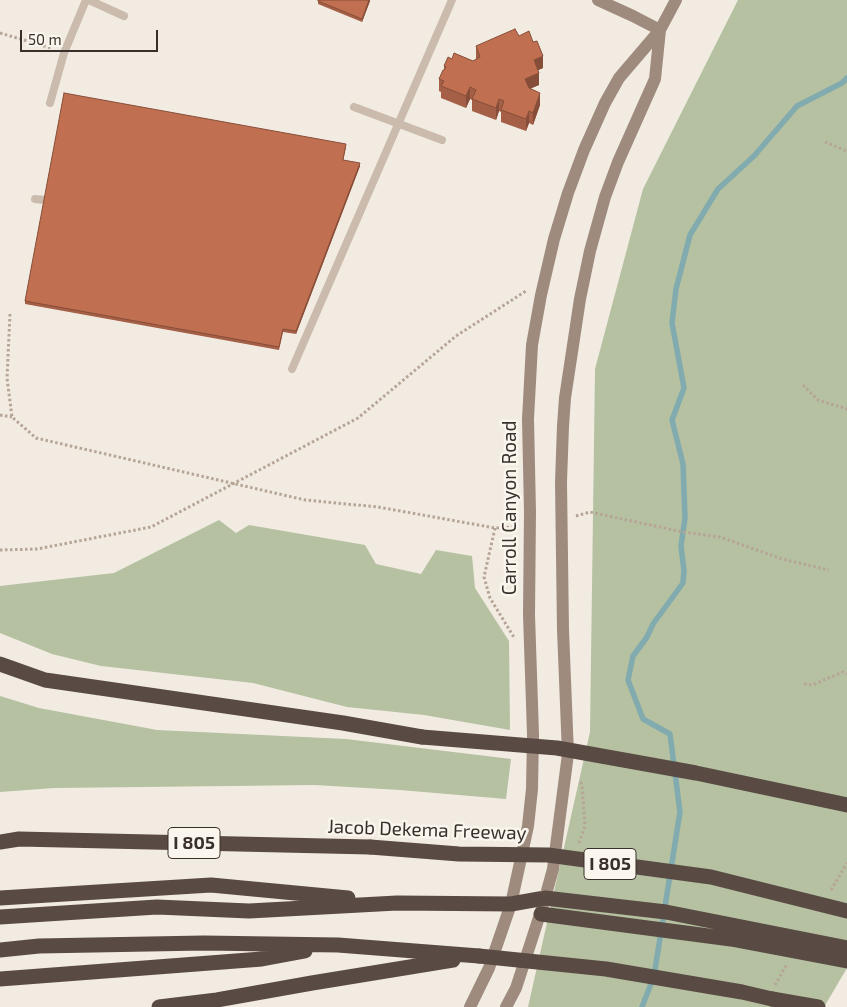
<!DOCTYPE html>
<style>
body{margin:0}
#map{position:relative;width:847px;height:1007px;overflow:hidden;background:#f2ebe1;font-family:"Exo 2",sans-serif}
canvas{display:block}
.scale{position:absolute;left:20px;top:30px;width:138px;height:22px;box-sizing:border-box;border:2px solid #39302b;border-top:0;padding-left:6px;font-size:15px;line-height:18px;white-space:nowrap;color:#39302b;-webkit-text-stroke:4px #faf5ed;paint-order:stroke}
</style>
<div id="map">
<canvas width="847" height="1007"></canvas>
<div class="scale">50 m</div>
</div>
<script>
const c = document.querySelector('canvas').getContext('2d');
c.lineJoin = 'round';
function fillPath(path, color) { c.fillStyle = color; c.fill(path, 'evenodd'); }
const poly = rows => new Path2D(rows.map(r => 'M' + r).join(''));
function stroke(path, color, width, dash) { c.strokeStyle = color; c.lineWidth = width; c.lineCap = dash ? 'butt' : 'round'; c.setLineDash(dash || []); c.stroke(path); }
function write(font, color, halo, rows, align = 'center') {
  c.font = font + ' "Exo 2",sans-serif'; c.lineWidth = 5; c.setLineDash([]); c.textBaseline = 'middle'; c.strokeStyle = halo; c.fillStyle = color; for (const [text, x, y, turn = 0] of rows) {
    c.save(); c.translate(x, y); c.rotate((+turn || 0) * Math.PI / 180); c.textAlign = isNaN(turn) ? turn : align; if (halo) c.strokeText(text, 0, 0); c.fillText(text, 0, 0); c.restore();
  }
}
fillPath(poly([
 [738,0,847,0,847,968,824,1007,528,1007,590,732,595,369,643,189],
 [219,520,236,533,249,525,365,545,376,564,421,574,436,550,472,556,475,588,509,641,510,730,424,715,347,707,253,683,101,666,52,654,0,633,0,586,114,573],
 [0,696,39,708,157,730,346,739,511,759,506,799,400,790,315,785,54,788,0,792]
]), '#b5c1a1');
stroke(poly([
 [642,1007,654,976,680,812,670,734,643,719,628,680,633,656,647,637,653,624,683,583,684,571,681,546,685,518,683,464,672,420,684,388,672,323,676,289,690,235,718,189,754,156,797,106,842,83,847,78]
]), '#81abae', 5.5);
stroke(poly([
 [0,33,51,48],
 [825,142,847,151],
 [10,314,7,378,12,417,36,438,305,500,378,507,495,528,516,527],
 [803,385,818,400,847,409],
 [0,415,12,417],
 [576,516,590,512,683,532,720,537,782,559,829,570],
 [495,528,484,577,490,598,515,639],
 [0,550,37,549,151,527,358,418,456,336,526,291],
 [804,684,812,685,843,672,847,674],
 [579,843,585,826,582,785,580,781],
 [831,890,847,863],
 [775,985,787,964]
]), '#b6a597', 3, [2.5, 2.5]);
stroke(poly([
 [89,0,124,16],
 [50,103,64,53,86,0],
 [354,107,442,140],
 [35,199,54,201],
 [292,369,452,0]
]), '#cabbad', 8);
stroke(poly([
 [598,0,633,16,660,30],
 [563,426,565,398,580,299,590,251,605,197,618,162,655,79,660,30],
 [530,512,528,419,532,345,541,295,554,239,568,193,584,150,605,103,619,78,660,30,676,0],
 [470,1007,489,968,511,904,528,826,532,789,533,735,532,704],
 [506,1007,516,988,543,905]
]), '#9e8b7e', 12);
stroke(poly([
 [0,664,45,680,343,723,422,737],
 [0,842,19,839,370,847],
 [0,898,211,885,348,898],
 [0,917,157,907,249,911,397,903,511,904,545,898],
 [0,950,39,946,204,943,338,945,479,956],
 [0,979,262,959,305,951],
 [772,999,818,1007],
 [159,1007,217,1000,312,983,453,960]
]), '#594b43', 15);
stroke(poly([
 [530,512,529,615,532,704],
 [545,898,553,869,568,754,563,630,561,482,563,426]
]), '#9e8b7e', 12);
stroke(poly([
 [422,737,557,748,696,773,847,805],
 [370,847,459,854,548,855,711,877,847,911],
 [545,898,666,912,847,948],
 [541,914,731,939,847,961],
 [479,956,606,969,742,992,772,999]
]), '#594b43', 15);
fillPath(poly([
 [318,0,370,0,370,1,362,22,318,4],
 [519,36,543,68,538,70,539,85,531,88,540,105,533,125,529,123,526,131,501,122,501,112,499,111,496,120,472,111,472,100,470,99,466,108,441,98,441,92,439,91,439,79,444,70,444,66,452,59,473,61,476,59,476,46],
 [346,147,343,160,360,166,296,334,283,332,279,350,25,304,25,301]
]), '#a55f46');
fillPath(poly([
 [369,0,370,0,370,1,362,22,362,19],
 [543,56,543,68,534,72,534,60],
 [539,73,539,85,525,91,525,79],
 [470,87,470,99,466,108,466,96],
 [540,93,540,105,533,125,533,113],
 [499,99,499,111,496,120,496,108],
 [529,111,529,123,526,131,526,119],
 [360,163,360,166,296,334,296,331]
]), '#864e39');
const building = poly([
 [318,0,369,0,362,19,318,1,318,0],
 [515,29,519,36,529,31,533,42,537,41,543,56,534,60,539,73,525,79,529,88,540,93,533,113,529,111,526,119,501,110,504,101,499,99,496,108,472,99,476,90,470,87,466,96,441,86,444,81,439,79,443,70,444,70,446,67,444,66,448,57,452,59,454,53,473,61,480,57,476,46,515,29],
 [64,93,346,144,343,160,360,163,296,331,283,329,279,347,25,301,64,93]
]);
fillPath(building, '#c06f51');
stroke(building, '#864e39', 1);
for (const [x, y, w] of [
 [194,843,52],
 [610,864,52]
]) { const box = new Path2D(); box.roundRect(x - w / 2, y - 15.5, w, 31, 4); c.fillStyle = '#faf5ed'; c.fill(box); stroke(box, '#39302b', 1); }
write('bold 18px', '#39302b', null, [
 ["I 805",194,843],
 ["I 805",610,864]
]);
write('19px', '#39302b', '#faf5ed', [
 ["Carroll Canyon Road",510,508,-90],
 ["Jacob Dekema Freeway",427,830,2]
]);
</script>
